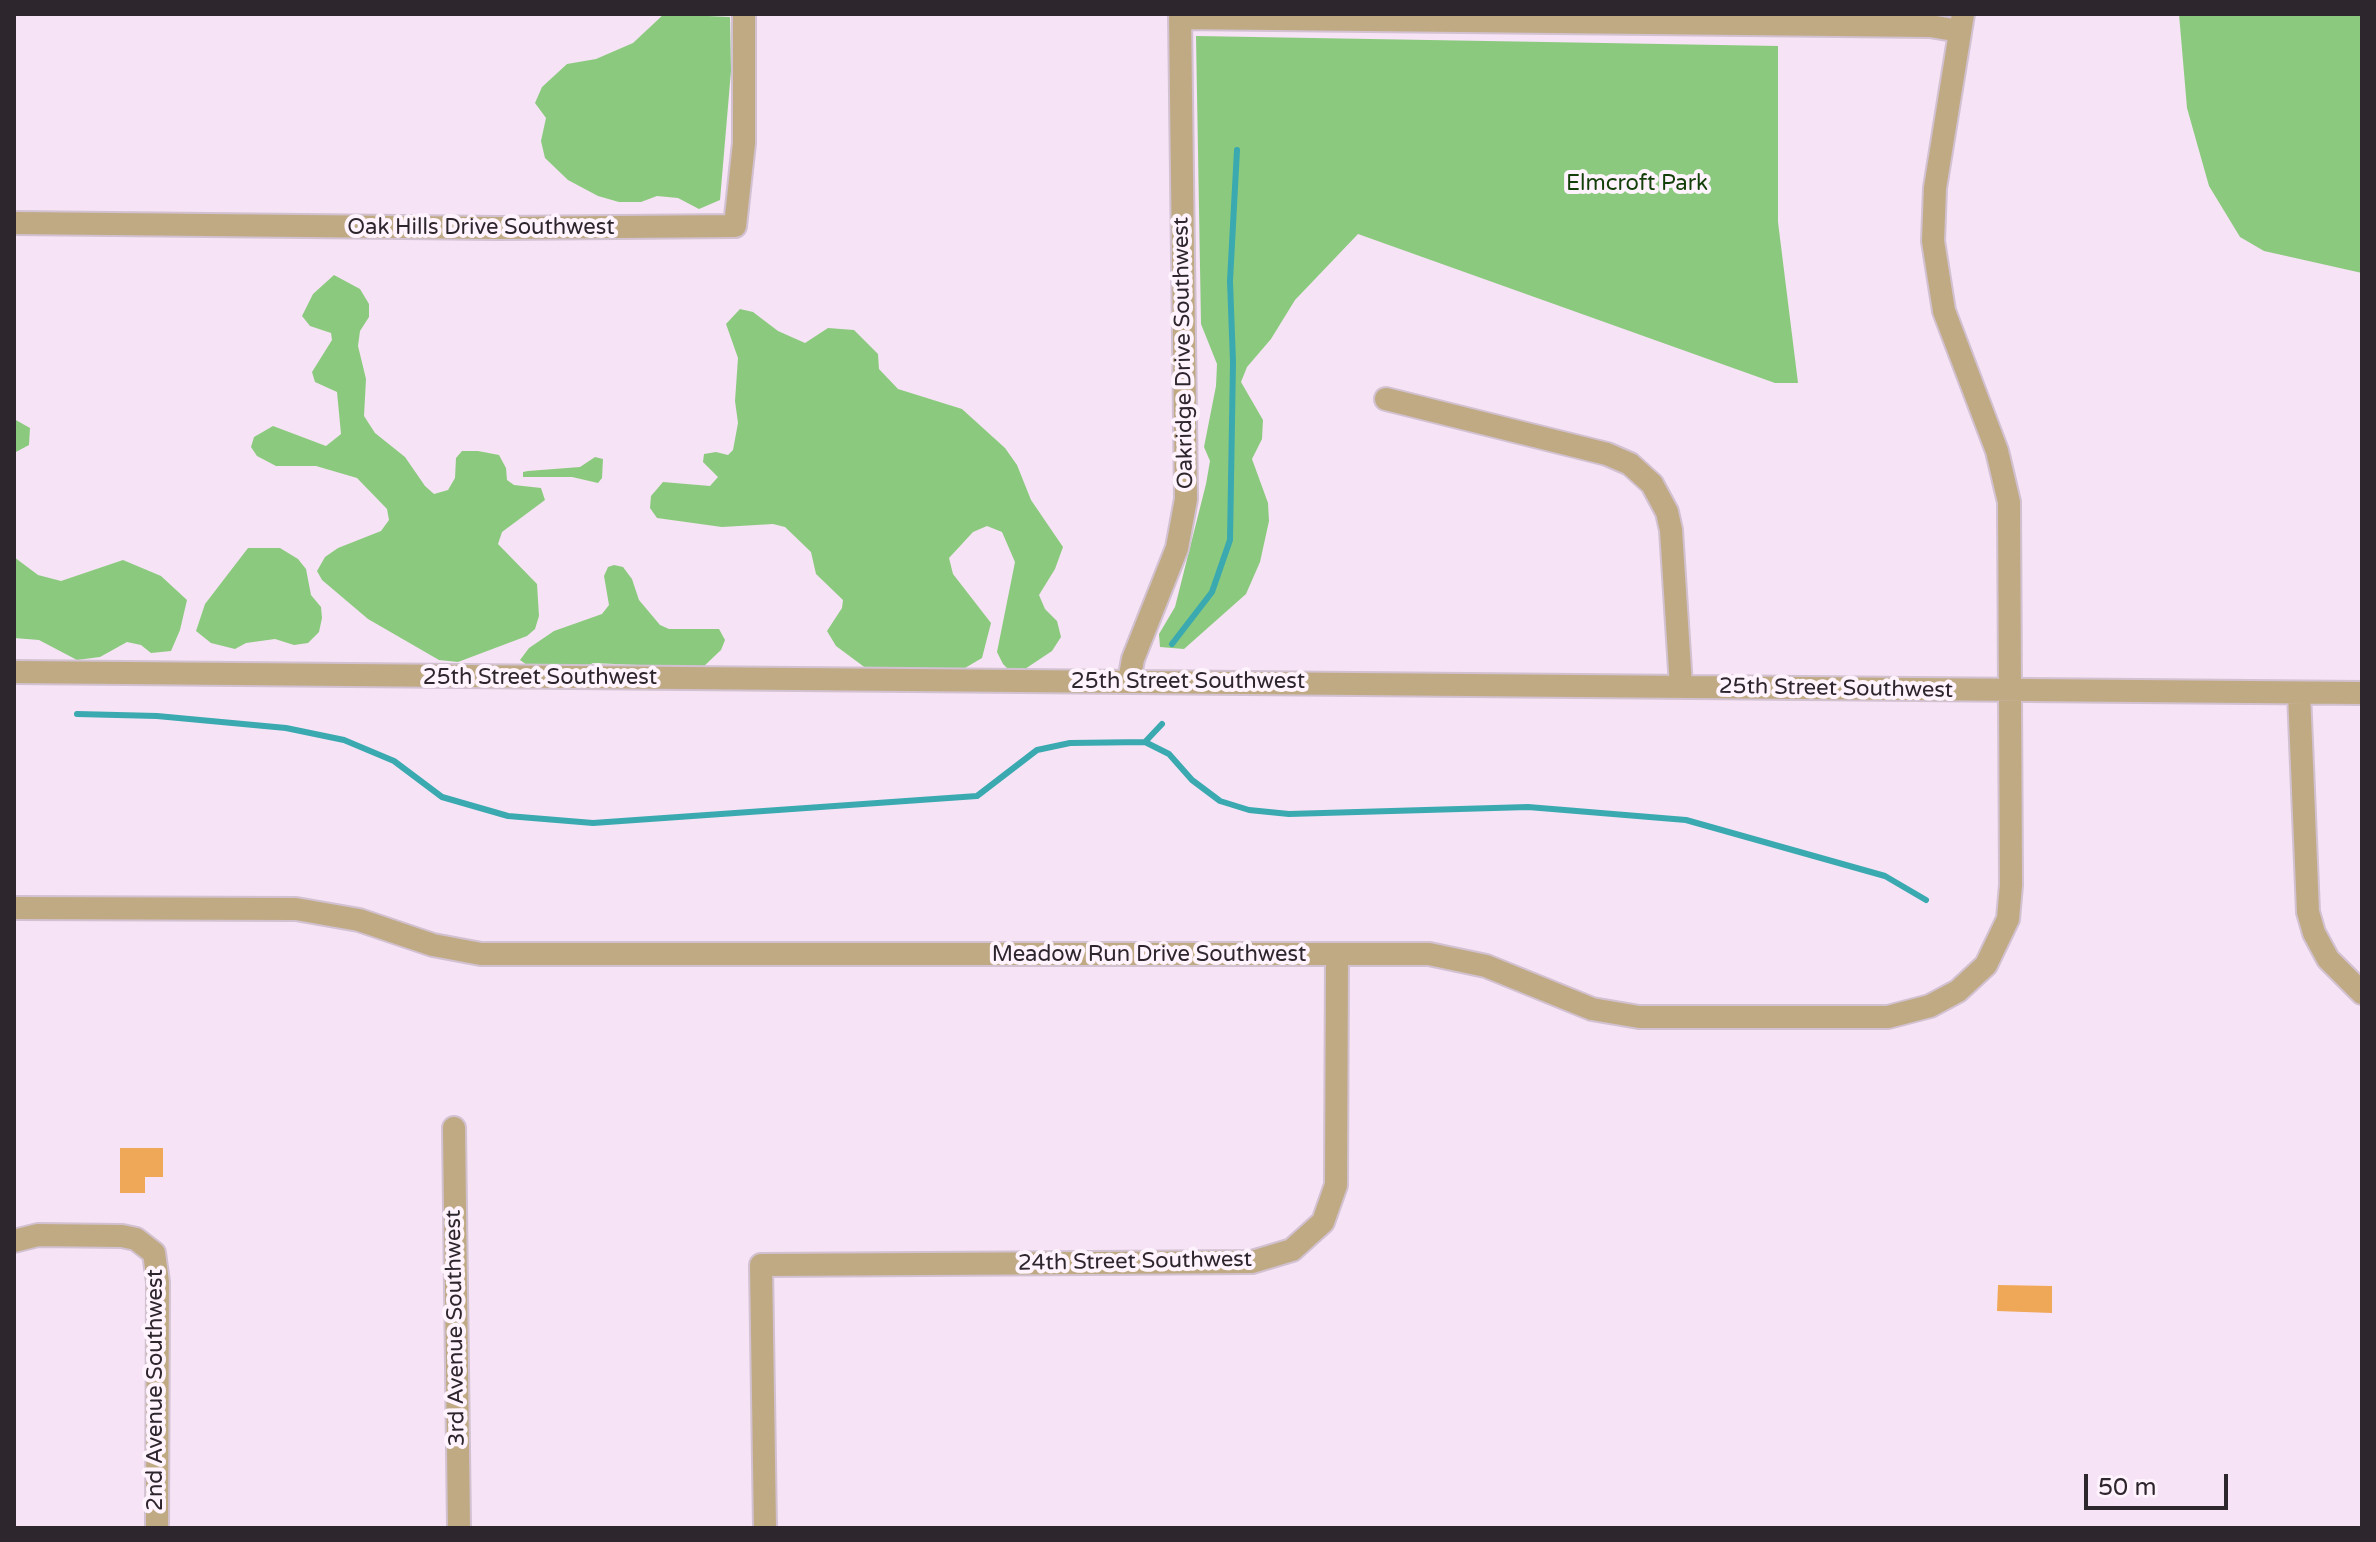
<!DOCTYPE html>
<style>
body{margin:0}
#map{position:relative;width:2376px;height:1542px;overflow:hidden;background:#f6e3f5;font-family:"Varela Round",sans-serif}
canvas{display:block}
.frame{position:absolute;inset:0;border:16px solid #2d262c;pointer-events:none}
.scale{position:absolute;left:2084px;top:1474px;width:144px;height:36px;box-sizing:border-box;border:4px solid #2d262c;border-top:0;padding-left:10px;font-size:24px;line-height:28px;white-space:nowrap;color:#2d262c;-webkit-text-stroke:6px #fff3fe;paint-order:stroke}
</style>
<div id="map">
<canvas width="2376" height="1542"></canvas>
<div class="frame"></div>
<div class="scale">50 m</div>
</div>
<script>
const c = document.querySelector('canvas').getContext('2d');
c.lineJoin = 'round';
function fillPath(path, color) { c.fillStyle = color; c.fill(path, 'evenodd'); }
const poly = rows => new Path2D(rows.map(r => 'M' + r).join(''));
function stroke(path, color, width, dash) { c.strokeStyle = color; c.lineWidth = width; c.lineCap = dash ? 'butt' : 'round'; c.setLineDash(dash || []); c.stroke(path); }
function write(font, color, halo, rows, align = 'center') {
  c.font = font + ' "Varela Round",sans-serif'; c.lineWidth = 8; c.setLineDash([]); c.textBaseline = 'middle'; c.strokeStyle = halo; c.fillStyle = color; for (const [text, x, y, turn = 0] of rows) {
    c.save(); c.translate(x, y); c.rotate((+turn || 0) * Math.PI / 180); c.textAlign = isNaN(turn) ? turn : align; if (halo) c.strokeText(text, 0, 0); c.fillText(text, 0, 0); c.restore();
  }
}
fillPath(poly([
 [664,14,730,17,731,71,720,200,699,209,678,198,657,196,641,202,619,202,598,196,568,180,545,158,541,141,546,118,535,103,542,87,567,64,596,59,633,43],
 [2179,14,2362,14,2362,273,2264,251,2240,237,2209,186,2187,108],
 [1196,36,1778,46,1778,222,1798,383,1775,383,1358,234,1295,300,1271,339,1247,367,1241,382,1263,420,1262,439,1252,459,1268,503,1269,521,1260,562,1246,594,1184,649,1160,647,1159,634,1175,607,1206,484,1210,461,1204,447,1216,386,1217,364,1201,324],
 [334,275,360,289,369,304,369,317,360,331,358,346,366,379,364,416,375,433,405,457,425,486,434,494,448,490,455,478,456,458,462,451,478,451,499,455,506,468,507,480,514,485,541,488,545,500,502,532,498,544,537,584,539,616,535,629,527,636,458,662,439,660,368,619,322,580,317,571,325,557,338,548,381,531,389,520,387,509,357,478,316,466,276,466,257,456,251,447,254,437,273,426,326,446,341,434,337,392,315,382,312,372,332,340,331,333,310,326,302,316,313,294],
 [740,309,753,312,778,331,805,343,828,328,854,330,878,354,879,369,898,389,962,409,1005,448,1017,465,1031,500,1063,547,1055,569,1039,595,1045,609,1057,621,1061,637,1052,651,1025,669,1011,672,1003,664,997,652,1015,562,1002,532,987,526,973,532,949,558,953,574,991,623,982,658,965,668,904,671,867,669,836,646,827,631,842,608,843,600,816,574,811,552,785,527,773,524,722,527,657,518,650,508,651,496,663,482,710,486,718,477,703,462,704,454,716,452,728,455,733,450,738,423,735,401,738,358,726,324],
 [14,419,30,428,29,445,14,453],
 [595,457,603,459,602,478,598,483,572,477,523,477,523,472,528,471,580,467],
 [248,548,280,548,298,559,306,569,311,595,321,607,322,618,319,632,308,643,294,645,275,639,246,643,235,649,211,643,196,631,205,604],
 [14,557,38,575,61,581,123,560,161,576,187,600,180,630,171,651,151,653,141,645,127,642,100,657,77,660,39,640,14,638],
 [614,565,623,567,632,579,639,600,660,625,669,629,719,629,725,640,721,650,702,668,593,663,582,669,527,665,520,660,529,648,554,631,602,614,609,605,604,576,608,567]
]), '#8bca7e');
stroke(poly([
 [1172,644,1212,592,1230,540,1233,362,1230,281,1237,150],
 [77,714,157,716,286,728,344,740,394,761,442,797,508,816,593,823,977,796,1037,750,1070,743,1145,742,1169,754,1192,780,1220,801,1249,810,1289,814,1528,807,1686,820,1885,876,1926,900],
 [1145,742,1162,724]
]), '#3ba9b0', 6);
fillPath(poly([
 [120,1148,163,1148,163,1177,145,1177,145,1193,120,1193],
 [1998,1285,2052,1286,2052,1313,1997,1311]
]), '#efa758');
const street = poly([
 [1180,18,1930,26,1960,31],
 [14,223,498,228,735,226,744,143,744,14],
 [1386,399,1607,454,1630,464,1652,484,1667,512,1671,530,1681,686],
 [14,672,2362,693],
 [1129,681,1133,659,1177,548,1186,499,1180,14],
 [2299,693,2308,912,2314,933,2328,959,2362,993],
 [14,908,296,909,359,920,433,945,481,954,1429,954,1486,966,1592,1009,1639,1017,1888,1017,1930,1006,1958,991,1986,965,2008,919,2011,885,2009,502,1997,451,1944,311,1933,241,1935,188,1963,14],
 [454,1128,459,1528],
 [14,1241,38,1235,122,1236,136,1239,154,1253,158,1282,157,1528],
 [765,1528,761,1265,1252,1262,1292,1250,1323,1222,1336,1185,1337,955]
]);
stroke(street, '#d2c1d1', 26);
stroke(street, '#c0aa84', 22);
write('22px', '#133f09', '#fff3fe', [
 ["Elmcroft Park",1637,184]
]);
write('22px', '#2d262c', '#fff3fe', [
 ["Oak Hills Drive Southwest",481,228],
 ["Oakridge Drive Southwest",1184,353,-91],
 ["25th Street Southwest",540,678],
 ["25th Street Southwest",1188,682],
 ["25th Street Southwest",1836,689,1],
 ["Meadow Run Drive Southwest",1149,955],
 ["24th Street Southwest",1135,1262,-1],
 ["3rd Avenue Southwest",456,1328,-91],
 ["2nd Avenue Southwest",156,1390,-90]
]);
</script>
